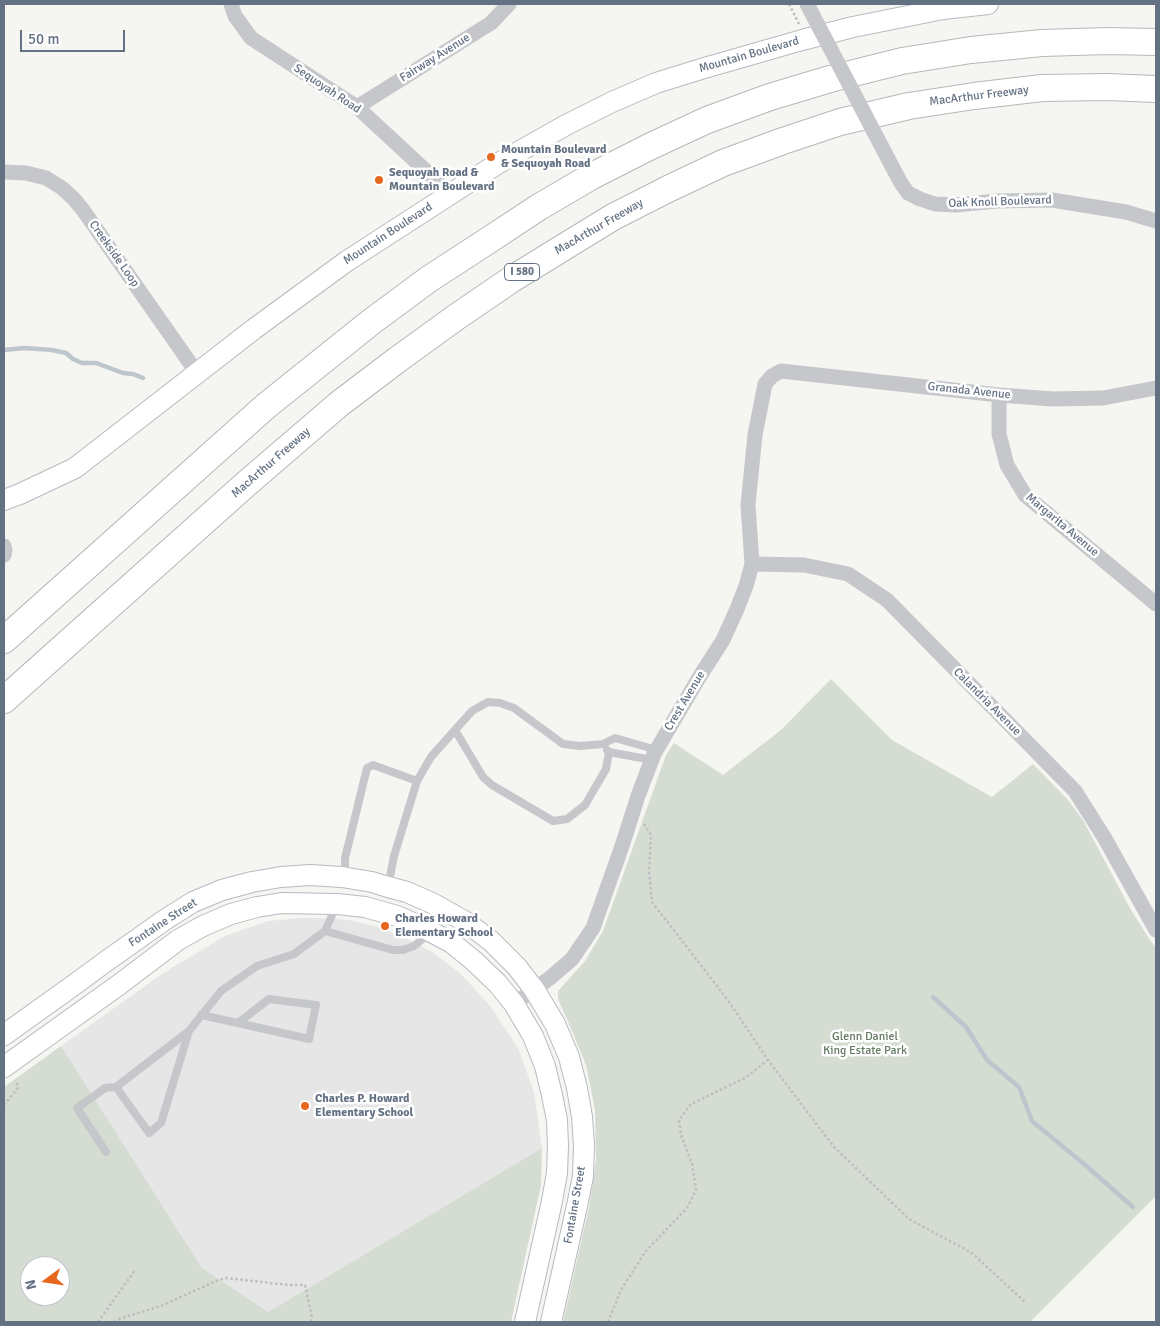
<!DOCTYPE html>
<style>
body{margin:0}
#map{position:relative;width:1160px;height:1326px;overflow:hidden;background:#f5f5f1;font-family:Signika,sans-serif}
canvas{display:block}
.frame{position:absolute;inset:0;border:5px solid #637183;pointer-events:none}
.north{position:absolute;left:20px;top:1256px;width:50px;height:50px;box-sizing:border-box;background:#fff;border:1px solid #c1c6cd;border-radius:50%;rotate:256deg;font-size:14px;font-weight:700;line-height:20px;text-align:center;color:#637183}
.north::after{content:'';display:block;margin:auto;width:18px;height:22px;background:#e8671f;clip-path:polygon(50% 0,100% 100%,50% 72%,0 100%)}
.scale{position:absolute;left:20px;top:30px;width:105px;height:22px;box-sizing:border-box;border:2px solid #637183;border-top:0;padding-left:6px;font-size:15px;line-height:18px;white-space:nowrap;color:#637183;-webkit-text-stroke:4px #fff;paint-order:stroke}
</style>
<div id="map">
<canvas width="1160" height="1326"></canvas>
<div class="frame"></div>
<div class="north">N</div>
<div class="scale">50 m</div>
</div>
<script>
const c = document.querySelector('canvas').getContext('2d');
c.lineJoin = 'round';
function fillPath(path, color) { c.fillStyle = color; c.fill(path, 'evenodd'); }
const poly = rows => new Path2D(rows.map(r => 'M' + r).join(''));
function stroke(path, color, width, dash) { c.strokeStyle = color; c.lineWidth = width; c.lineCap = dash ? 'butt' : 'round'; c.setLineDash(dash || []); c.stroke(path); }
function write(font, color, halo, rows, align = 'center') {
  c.font = font + ' Signika,sans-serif'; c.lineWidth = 5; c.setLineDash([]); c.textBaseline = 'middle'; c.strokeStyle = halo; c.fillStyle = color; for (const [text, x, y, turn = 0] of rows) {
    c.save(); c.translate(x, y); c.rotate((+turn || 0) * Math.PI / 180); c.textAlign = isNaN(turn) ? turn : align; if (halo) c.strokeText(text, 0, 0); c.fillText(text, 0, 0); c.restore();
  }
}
fillPath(poly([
 [302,918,319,918,348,920,375,926,406,938,432,952,461,974,490,1006,518,1048,534,1092,542,1148,268,1312,201,1267,60,1266,80,1077,61,1046,162,974,225,936,268,921]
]), '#e5e6e5');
fillPath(poly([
 [831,679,892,740,992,797,1033,764,1068,800,1083,820,1131,910,1150,940,1156,948,1156,1196,1030,1322,563,1322,589,1207,596,1160,595,1110,586,1065,567,1019,561,1006,558,999,558,991,585,961,603,931,666,755,674,743,723,775,781,730],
 [61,1046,201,1267,268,1312,542,1148,541,1185,511,1322,4,1322,4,1087],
 [30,1266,60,1266,60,1296,30,1296]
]), '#d5dcd2');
stroke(poly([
 [4,350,24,348,52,350,66,353,73,359,82,363,96,363,123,373,133,374,143,378],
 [933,997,966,1027,987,1060,1019,1087,1032,1121,1084,1164,1133,1207]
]), '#bdc6cd', 4.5);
const secondary = poly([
 [4,500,20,494,75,468,254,329,347,261,497,164,566,125,612,102,656,83,701,69,802,40,853,27,943,9,988,4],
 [4,1035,78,982,105,962,166,919,193,902,222,890,252,882,281,877,310,875,342,877,372,882,388,887,407,892,434,904,466,922,491,941,517,967,534,989,555,1024,569,1057,577,1088,582,1117,584,1145,583,1176,577,1206,551,1322],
 [4,1067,120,984,178,940,203,926,231,914,257,907,282,903,337,904,365,907,397,916,422,927,452,943,474,961,498,984,514,1004,533,1036,545,1066,552,1095,557,1120,558,1146,557,1173,552,1201,525,1322]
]);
const highway = poly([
 [4,640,266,406,371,322,429,279,486,242,539,207,592,176,649,147,707,120,770,97,830,79,902,61,971,50,1042,43,1108,41,1156,42],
 [4,700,246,484,339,404,397,360,455,318,512,279,613,217,668,189,723,163,783,141,840,122,909,106,974,96,1042,88,1107,87,1156,89]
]);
stroke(secondary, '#b7babf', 22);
stroke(highway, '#b5b7bb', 28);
stroke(poly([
 [789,4,799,24],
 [644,824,651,835,649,871,652,902,727,999,768,1060,834,1147,909,1219,972,1253,1026,1303],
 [4,1105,18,1088,16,1080],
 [98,1322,135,1270],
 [114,1322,119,1319,161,1306,216,1281,226,1278,289,1285,305,1285,312,1317,311,1322],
 [608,1322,621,1290,645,1252,687,1208,696,1190,692,1164,681,1135,679,1120,691,1104,745,1078,768,1060]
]), '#bcbec0', 2.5, [2.5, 2.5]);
stroke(poly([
 [455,730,483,777,492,785,553,821,567,819,585,805,606,769,609,752],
 [607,750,609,752,652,760],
 [345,877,345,858,348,846,367,768,373,765,417,781],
 [388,887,394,856,417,781,431,757,455,730,472,711,488,702,500,703,514,708,563,744,580,746,603,744,615,738,657,750],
 [325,931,393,950,403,950,414,946,430,933],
 [201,1015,238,1023,309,1039,316,1005,269,999,238,1023],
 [116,1087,149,1133,161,1123,189,1031],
 [106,1152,77,1108,105,1088,116,1087,189,1031,221,991,257,966,294,954,325,931,336,906]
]), '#c5c7cb', 8);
stroke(poly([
 [231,4,235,16,251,38,357,107,438,182,446,197],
 [357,107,491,23,509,4],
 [4,172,26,173,46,178,62,188,74,199,83,210,197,373],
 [895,172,901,183,908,193,920,199,935,204,956,205,997,201,1052,200,1126,212,1156,221],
 [999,395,999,434,1007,465,1025,495,1156,604],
 [4,546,5,550,4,555],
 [752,564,804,565,848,574,887,600,1075,791,1104,837,1156,930],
 [514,1004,550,978,572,959,593,928,622,846,638,796,654,754,700,676,723,640,737,609,746,586,752,564,748,505,755,435,765,384,772,376,781,371,999,395,1053,399,1103,398,1156,388]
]), '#c5c7cb', 15);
stroke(secondary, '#fff', 20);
stroke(highway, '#fff', 26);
stroke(poly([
 [807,4,895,172]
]), '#c5c7cb', 15);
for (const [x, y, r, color] of [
 [491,157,5,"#e8671f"],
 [379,180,5,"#e8671f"],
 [385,926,5,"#e8671f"],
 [305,1106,5,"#e8671f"]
]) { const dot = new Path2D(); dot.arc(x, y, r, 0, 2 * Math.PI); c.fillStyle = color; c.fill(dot); stroke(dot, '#fff', 2); }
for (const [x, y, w] of [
 [522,272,35]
]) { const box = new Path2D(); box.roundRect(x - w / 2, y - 8.5, w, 17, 4); c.fillStyle = '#fff'; c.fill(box); stroke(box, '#637183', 1); }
write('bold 11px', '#637183', null, [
 ["I 580",522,272]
]);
write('12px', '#637183', '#fff', [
 ["Mountain Boulevard",749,55,-16],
 ["Fairway Avenue",435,58,-32],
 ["Sequoyah Road",327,89,34],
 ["MacArthur Freeway",979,96,-7],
 ["Oak Knoll Boulevard",1000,202,-2],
 ["MacArthur Freeway",599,227,-30],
 ["Mountain Boulevard",388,234,-33],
 ["Creekside Loop",114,254,55],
 ["Granada Avenue",969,391,6],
 ["MacArthur Freeway",271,463,-41],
 ["Margarita Avenue",1062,525,40],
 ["Crest Avenue",685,701,-59],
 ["Calandria Avenue",987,702,45],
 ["Fontaine Street",163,923,-33],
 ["Fontaine Street",575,1205,-80]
]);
write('bold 12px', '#637183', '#fff', [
 ["Mountain Boulevard",501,150],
 ["& Sequoyah Road",501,164],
 ["Sequoyah Road &",389,173],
 ["Mountain Boulevard",389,187],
 ["Charles Howard",395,919],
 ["Elementary School",395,933],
 ["Charles P. Howard",315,1099],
 ["Elementary School",315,1113]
], 'left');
write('12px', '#647a62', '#fff', [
 ["Glenn Daniel",865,1037],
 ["King Estate Park",865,1051]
]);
</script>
